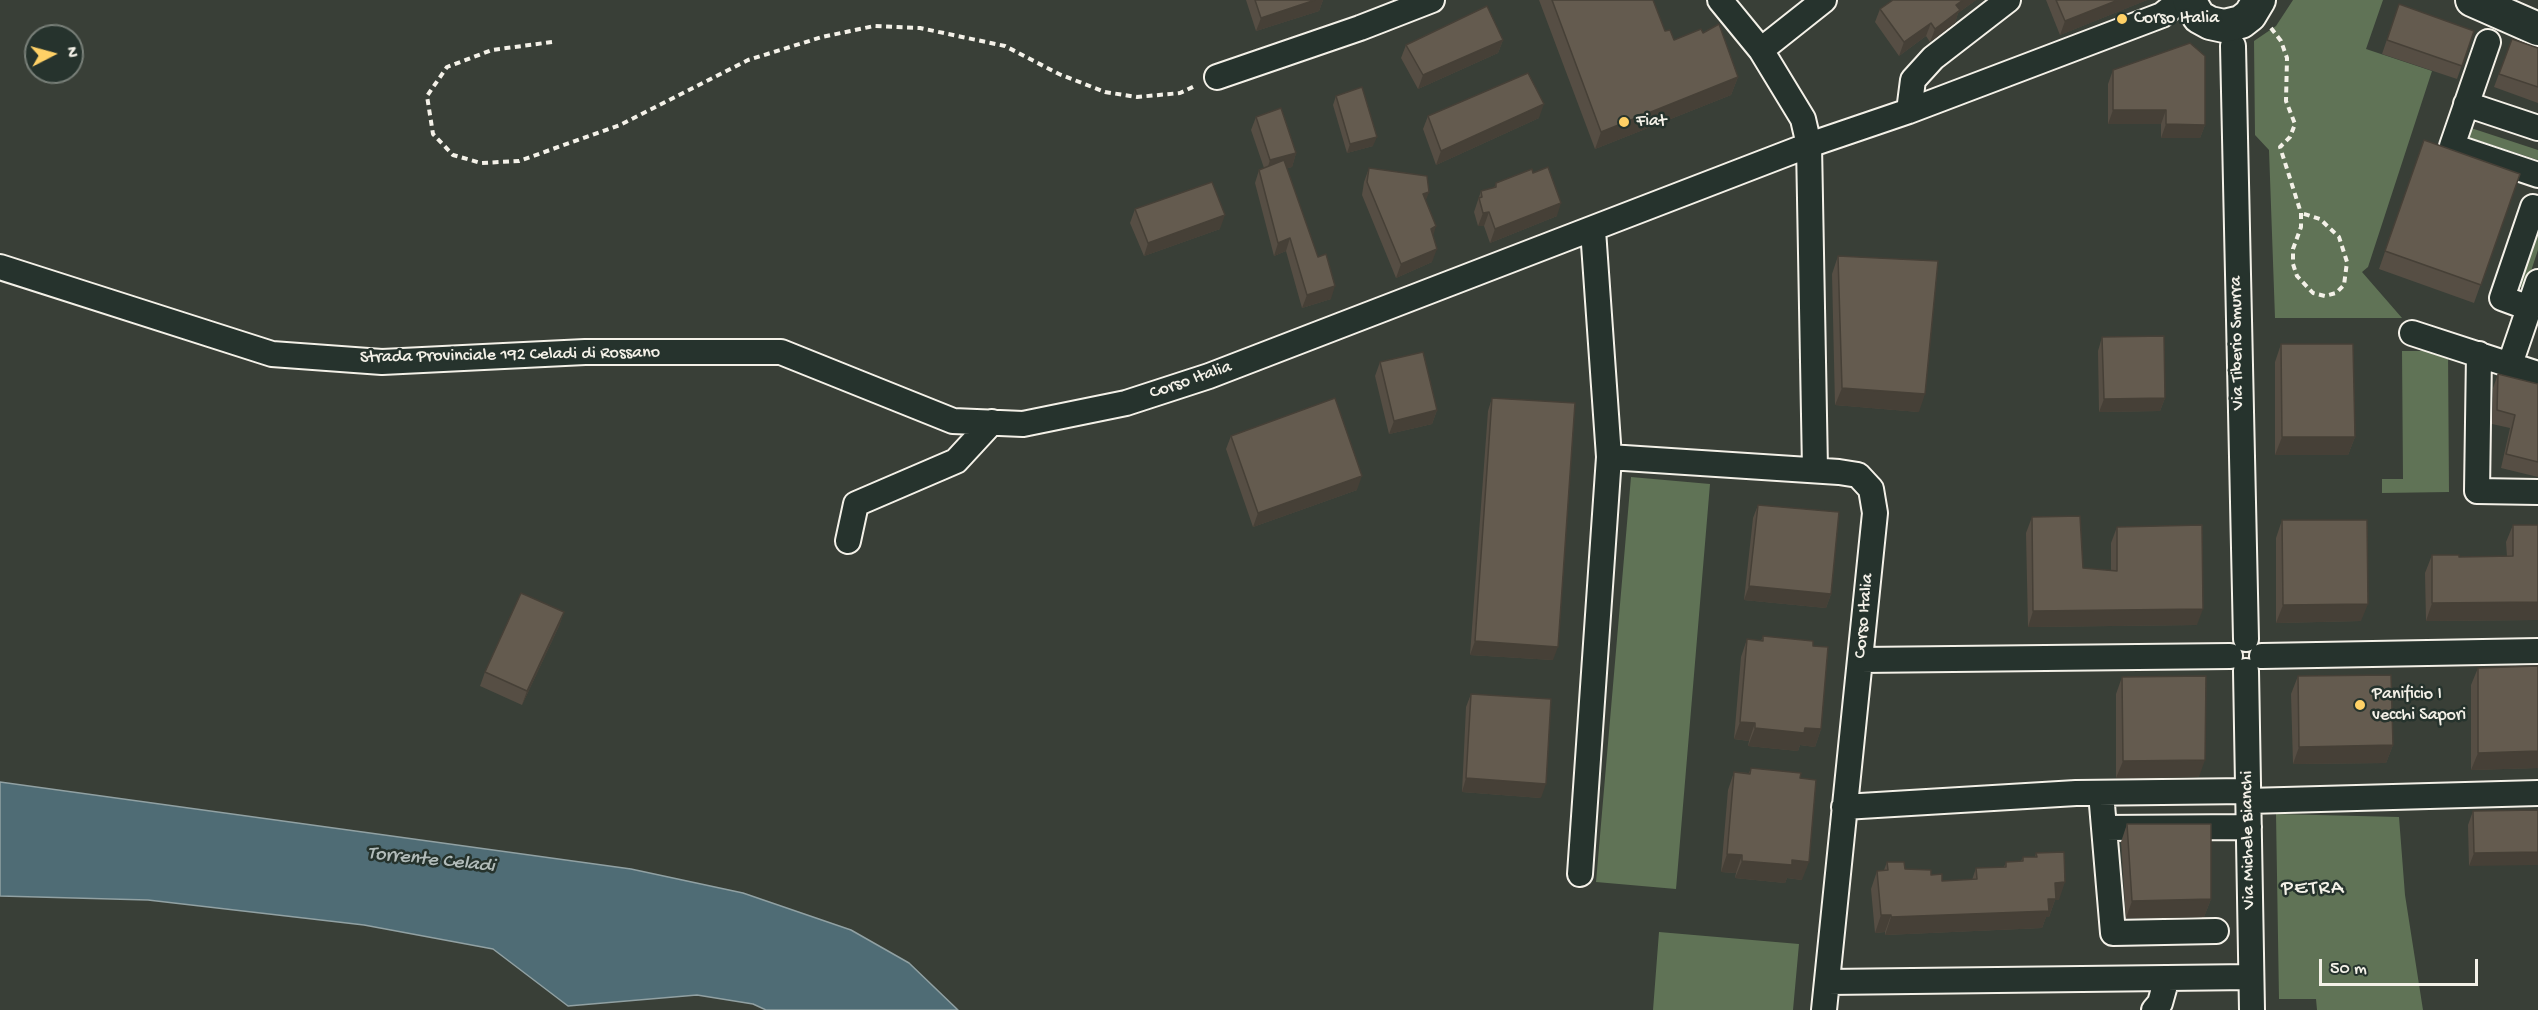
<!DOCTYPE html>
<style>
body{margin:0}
#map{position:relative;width:2538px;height:1010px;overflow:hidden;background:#393f37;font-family:"Gochi Hand",sans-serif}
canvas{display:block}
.north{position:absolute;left:24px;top:24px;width:60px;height:60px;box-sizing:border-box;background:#26332d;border:2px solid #787f78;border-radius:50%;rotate:84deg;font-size:16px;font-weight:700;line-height:24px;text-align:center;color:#f4f1e8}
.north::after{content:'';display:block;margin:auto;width:21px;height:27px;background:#ffd166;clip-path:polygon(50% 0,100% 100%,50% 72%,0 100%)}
.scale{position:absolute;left:2319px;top:959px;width:159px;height:27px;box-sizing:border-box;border:3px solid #f4f1e8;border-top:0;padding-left:8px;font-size:18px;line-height:21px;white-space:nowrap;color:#f4f1e8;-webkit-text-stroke:4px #26332d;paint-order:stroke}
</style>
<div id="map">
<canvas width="2538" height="1010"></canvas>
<div class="north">N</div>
<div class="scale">50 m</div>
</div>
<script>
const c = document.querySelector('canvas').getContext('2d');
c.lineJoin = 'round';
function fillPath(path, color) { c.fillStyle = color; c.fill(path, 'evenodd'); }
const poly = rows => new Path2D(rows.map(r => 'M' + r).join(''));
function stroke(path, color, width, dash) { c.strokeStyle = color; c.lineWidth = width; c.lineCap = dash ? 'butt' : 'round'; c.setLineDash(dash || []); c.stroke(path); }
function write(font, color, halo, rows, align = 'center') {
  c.font = font + ' "Gochi Hand",sans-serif'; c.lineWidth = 5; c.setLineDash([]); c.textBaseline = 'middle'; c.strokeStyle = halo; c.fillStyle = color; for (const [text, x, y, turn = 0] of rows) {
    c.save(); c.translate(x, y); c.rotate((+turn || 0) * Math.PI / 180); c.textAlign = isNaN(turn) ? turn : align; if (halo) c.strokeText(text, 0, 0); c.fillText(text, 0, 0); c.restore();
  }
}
fillPath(poly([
 [2293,0,2383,0,2366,49,2432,71,2368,267,2362,272,2402,318,2275,318,2269,150,2255,135,2254,41,2276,26],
 [2471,128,2538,150,2538,160,2468,137],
 [2538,227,2538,250,2525,289,2518,286],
 [2402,351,2448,351,2449,492,2382,493,2382,479,2403,479],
 [1631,477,1710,484,1676,889,1596,882],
 [2276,814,2399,817,2405,895,2423,1010,2317,1010,2316,999,2279,999],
 [1659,932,1799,944,1793,1010,1653,1010]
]), '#607356');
const water = poly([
 [0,782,631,869,743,893,851,930,909,963,958,1010,766,1010,753,1004,697,995,568,1006,493,949,364,925,148,900,0,896,0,782]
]);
fillPath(water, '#4f6c75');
stroke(water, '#91a1a3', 1.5);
const minor = poly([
 [1720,0,1761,50,1803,119,1809,145,1815,469],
 [2488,42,2452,146,2538,175],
 [2233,46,2246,639],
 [1761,50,1824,0],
 [1217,77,1360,28,1432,0],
 [2466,104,2538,128],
 [1909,111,1913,80,1933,58,2008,0],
 [0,267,272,354,382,362,585,352,781,352,953,421,1023,424,1126,403,1209,376,1809,145,1909,111,2162,15,2181,0],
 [2529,308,2502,298,2533,207,2538,209],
 [2412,333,2538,374],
 [2479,354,2477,491,2538,492],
 [2510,364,2538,282],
 [1609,457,1839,472,1858,475,1871,489,1875,513,1824,1010],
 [848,541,856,504,956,461,992,422],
 [2262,656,2538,651],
 [1861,660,2230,656],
 [2246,671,2252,1010],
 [2101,793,2104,828,2249,827],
 [2248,801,2538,793],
 [1844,807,2076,793,2248,791],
 [2104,828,2113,933,2216,931],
 [1580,874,1609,457,1593,230],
 [1828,982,2251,977],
 [2154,1010,2160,1003,2167,978]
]);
const major = poly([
 [2189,0,2199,17,2210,23,2224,26,2241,22,2250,15,2259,0],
 [2472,0,2538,29]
]);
stroke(minor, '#f4f1e8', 28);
stroke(major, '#f4f1e8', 36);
stroke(poly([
 [2271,28,2281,41,2287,58,2286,101,2295,124,2290,137,2280,147,2301,213,2301,227,2293,249,2293,264,2297,276,2313,293,2325,296,2336,293,2344,285,2347,262,2339,237,2320,219,2301,213],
 [552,42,492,50,447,67,427,96,433,134,453,155,481,163,519,161,620,125,748,60,822,37,874,26,920,28,1005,46,1059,74,1105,92,1137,97,1180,93,1197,85]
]), '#f4f1e8', 4, [6, 4.5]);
stroke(minor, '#26332d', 24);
stroke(major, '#26332d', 32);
fillPath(poly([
 [1246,0,1323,0,1319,11,1256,31],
 [1539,0,1653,0,1665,31,1674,40,1738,77,1731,95,1595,149],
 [1893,0,1976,0,1958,13,1955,23,1930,42,1926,36,1899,56,1875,22,1880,9],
 [2046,0,2147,0,2060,35],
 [2399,4,2474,31,2457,79,2382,54],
 [2512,39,2538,48,2538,103,2494,87],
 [1503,40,1498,53,1418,89,1401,58,1406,45],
 [2113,70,2205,125,2200,138,2161,138,2161,124,2108,124,2108,84],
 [1336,96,1373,146,1347,153,1333,105],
 [1428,116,1539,118,1436,165,1423,129],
 [1256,117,1296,153,1292,167,1287,168,1331,299,1302,308,1286,251,1274,256,1255,183,1259,170,1264,168,1251,130],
 [2424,140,2520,174,2474,303,2379,269],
 [1369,168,1429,192,1425,200,1433,235,1432,262,1396,278,1362,195,1364,182],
 [1496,183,1557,216,1490,243,1484,226,1478,226,1474,212,1481,191,1494,188],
 [1135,209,1220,229,1144,256,1130,223],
 [1838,256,1919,412,1835,405,1832,274],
 [2102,337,2165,398,2160,411,2099,412,2098,351],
 [2281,344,2355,437,2348,455,2275,455,2275,362],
 [1380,362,1437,410,1432,424,1389,434,1375,376],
 [2498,374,2538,384,2538,477,2501,468,2510,428,2492,424,2493,388],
 [1492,398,1553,660,1470,655,1488,411],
 [1231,436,1357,490,1253,527,1226,449],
 [1758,505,1831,594,1826,608,1744,600,1753,518],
 [2032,517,2083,568,2111,571,2111,543,2117,527,2197,625,2028,627,2026,533],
 [2282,520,2361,621,2276,623,2276,538],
 [2513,525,2538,525,2538,620,2426,621,2425,573,2432,555,2459,557,2507,557,2506,542],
 [564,612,559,626,522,705,480,686,485,672],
 [1763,636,1813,646,1821,729,1815,747,1800,745,1798,751,1748,746,1749,741,1734,739,1741,657,1747,639,1761,641],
 [2538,666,2538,768,2471,770,2471,685,2478,668],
 [2298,676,2393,745,2386,763,2293,764,2291,694],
 [2122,677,2199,777,2116,778,2116,694],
 [1471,694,1541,798,1462,792,1466,707],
 [1751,768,1800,778,1802,880,1787,878,1785,883,1735,878,1736,873,1721,872,1728,790,1734,772,1749,773],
 [2538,810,2469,866,2468,825,2473,811],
 [2127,824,2211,899,2204,917,2126,918,2121,842],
 [2036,853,2059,900,2055,900,2049,917,2046,917,2042,928,1885,935,1885,932,1875,933,1871,889,1877,871,1884,870,1887,862,1905,869,1931,875,1942,881,1972,880,1976,868,2004,867,2006,862,2021,861,2023,857,2035,857]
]), '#564e44');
fillPath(poly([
 [1315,0,1323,0,1319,11,1256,31,1261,18],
 [1963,0,1976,0,1958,13,1955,23,1930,42,1935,29,1956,5],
 [2118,0,2147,0,2060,35,2065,21],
 [1931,23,1926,36,1899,56,1904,42],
 [1503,40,1498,53,1418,89,1423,75],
 [1738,77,1731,95,1595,149,1601,132],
 [1544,104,1539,118,1436,165,1441,151],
 [2113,110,2166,110,2161,124,2108,124],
 [2166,124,2205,125,2200,138,2161,138],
 [1377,137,1373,146,1347,153,1350,144],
 [1296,153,1292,167,1266,173,1270,160],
 [1429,192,1424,205,1423,194],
 [1561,203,1557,216,1490,243,1495,229],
 [1489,212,1484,226,1478,226,1483,213],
 [1225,215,1220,229,1144,256,1148,243],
 [1436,226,1432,240,1431,229],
 [1290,238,1286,251,1274,256,1278,243],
 [1437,249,1432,262,1396,278,1401,264],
 [1335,286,1331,299,1302,308,1307,295],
 [1842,388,1925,394,1919,412,1835,405],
 [2165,398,2160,411,2099,412,2104,399],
 [1437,410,1432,424,1389,434,1394,421],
 [2282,437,2355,437,2348,455,2275,455],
 [1362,476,1357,490,1253,527,1258,513],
 [1749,586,1831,594,1826,608,1744,600],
 [2538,602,2538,620,2426,621,2432,603],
 [2368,604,2361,621,2276,623,2283,605],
 [2203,609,2197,625,2028,627,2033,611],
 [564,612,559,626,522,705,527,691],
 [1475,641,1558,647,1553,660,1470,655],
 [1740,722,1755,723,1749,741,1734,739],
 [1755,728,1805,728,1821,729,1815,747,1800,745,1798,751,1748,746],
 [2393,745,2386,763,2293,764,2299,747],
 [2538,751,2538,768,2471,770,2478,753],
 [2205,760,2199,777,2116,778,2123,761],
 [1466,778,1546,784,1541,798,1462,792],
 [2538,852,2538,865,2469,866,2474,853],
 [1727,854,1742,855,1736,873,1721,872],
 [1792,860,1809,862,1802,880,1787,878,1785,883,1735,878,1742,861],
 [2065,882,2059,900,2055,900,2049,917,2046,917,2042,928,1885,935,1891,917,2055,883],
 [2211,899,2204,917,2126,918,2132,901],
 [1881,915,1891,915,1885,932,1875,933]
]), '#464037');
const building = poly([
 [1255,0,1315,0,1261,18,1255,0],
 [1552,0,1653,0,1665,31,1670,30,1674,40,1701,29,1703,33,1719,24,1738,77,1601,132,1552,0],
 [1893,0,1963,0,1956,5,1960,10,1935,29,1931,23,1904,42,1880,9,1893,0],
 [2056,0,2118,0,2065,21,2056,0],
 [2399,4,2474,31,2462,66,2387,40,2399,4],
 [1487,6,1503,40,1423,75,1406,45,1487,6],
 [2512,39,2538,48,2538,87,2499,74,2512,39],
 [2190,43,2205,56,2205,125,2166,124,2166,110,2113,110,2113,70,2190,43],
 [1528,73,1544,104,1441,151,1428,116,1528,73],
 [1362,87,1377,137,1350,144,1336,96,1362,87],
 [1281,108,1296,153,1270,160,1256,117,1281,108],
 [2424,140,2520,174,2481,285,2385,251,2424,140],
 [1284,160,1318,257,1326,254,1335,286,1307,295,1290,238,1278,243,1259,170,1284,160],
 [1548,167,1561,203,1495,229,1489,212,1483,213,1479,198,1482,197,1481,191,1496,187,1496,183,1532,169,1533,173,1548,167],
 [1369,168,1427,176,1429,192,1423,194,1436,226,1431,229,1437,249,1401,264,1367,182,1369,168],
 [1212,182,1225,215,1148,243,1135,209,1212,182],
 [1838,256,1938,261,1925,394,1842,388,1838,256],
 [2164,336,2165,398,2104,399,2102,337,2164,336],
 [2281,344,2353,344,2355,437,2282,437,2281,344],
 [1423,352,1437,410,1394,421,1380,362,1423,352],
 [2498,374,2538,384,2538,462,2506,454,2515,415,2497,410,2498,374],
 [1335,398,1362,476,1258,513,1231,436,1335,398],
 [1492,398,1575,403,1558,647,1475,641,1492,398],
 [1758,505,1839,512,1831,594,1749,586,1758,505],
 [2080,516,2083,568,2117,571,2117,527,2202,525,2203,609,2033,611,2032,517,2080,516],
 [2282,520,2367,520,2368,604,2283,605,2282,520],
 [2513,525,2538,525,2538,602,2432,603,2432,555,2459,555,2459,557,2513,556,2513,525],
 [521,593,564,612,527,691,485,672,521,593],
 [1763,636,1813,641,1813,646,1828,647,1821,729,1805,728,1804,733,1755,728,1755,723,1740,722,1747,639,1763,641,1763,636],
 [2538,666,2538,751,2478,753,2478,668,2538,666],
 [2391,675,2393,745,2299,747,2298,676,2391,675],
 [2206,676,2205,760,2123,761,2122,677,2206,676],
 [1471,694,1551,699,1546,784,1466,778,1471,694],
 [1751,768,1801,773,1800,778,1816,780,1809,862,1792,860,1792,865,1742,861,1742,855,1727,854,1734,772,1750,774,1751,768],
 [2538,810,2538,852,2474,853,2473,811,2538,810],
 [2127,824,2211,824,2211,899,2132,901,2127,824],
 [2064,852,2065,882,2055,883,2056,899,2048,899,2049,911,1891,917,1891,915,1881,915,1877,871,1888,870,1887,862,1904,862,1905,869,1931,870,1931,875,1942,874,1942,881,1977,879,1976,868,2006,867,2006,862,2023,861,2023,857,2037,857,2036,853,2064,852]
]);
fillPath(building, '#645b4f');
stroke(building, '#464037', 1.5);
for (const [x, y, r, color] of [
 [2122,19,6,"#ffd166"],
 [1624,122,6,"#ffd166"],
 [2360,705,6,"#ffd166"]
]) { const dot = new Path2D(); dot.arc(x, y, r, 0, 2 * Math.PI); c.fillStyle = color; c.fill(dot); stroke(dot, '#26332d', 2); }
write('18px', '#f4f1e8', '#26332d', [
 ["Corso Italia",2134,19],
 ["Fiat",1636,122],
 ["Panificio I",2372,695],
 ["vecchi Sapori",2372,716]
], 'left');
write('18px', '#f4f1e8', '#26332d', [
 ["Via Tiberio Smurra",2238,343,-91],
 ["Strada Provinciale 192 Celadi di Rossano",510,356,-1],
 ["Corso Italia",1191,381,-19],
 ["Corso Italia",1865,616,-85],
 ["Via Michele Bianchi",2249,840,-91]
]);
write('italic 20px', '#b2bcba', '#26332d', [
 ["Torrente Celadi",431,861,6]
]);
c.letterSpacing = '1.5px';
write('21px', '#f4f1e8', '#26332d', [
 ["PETRA",2313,890]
]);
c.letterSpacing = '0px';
</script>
